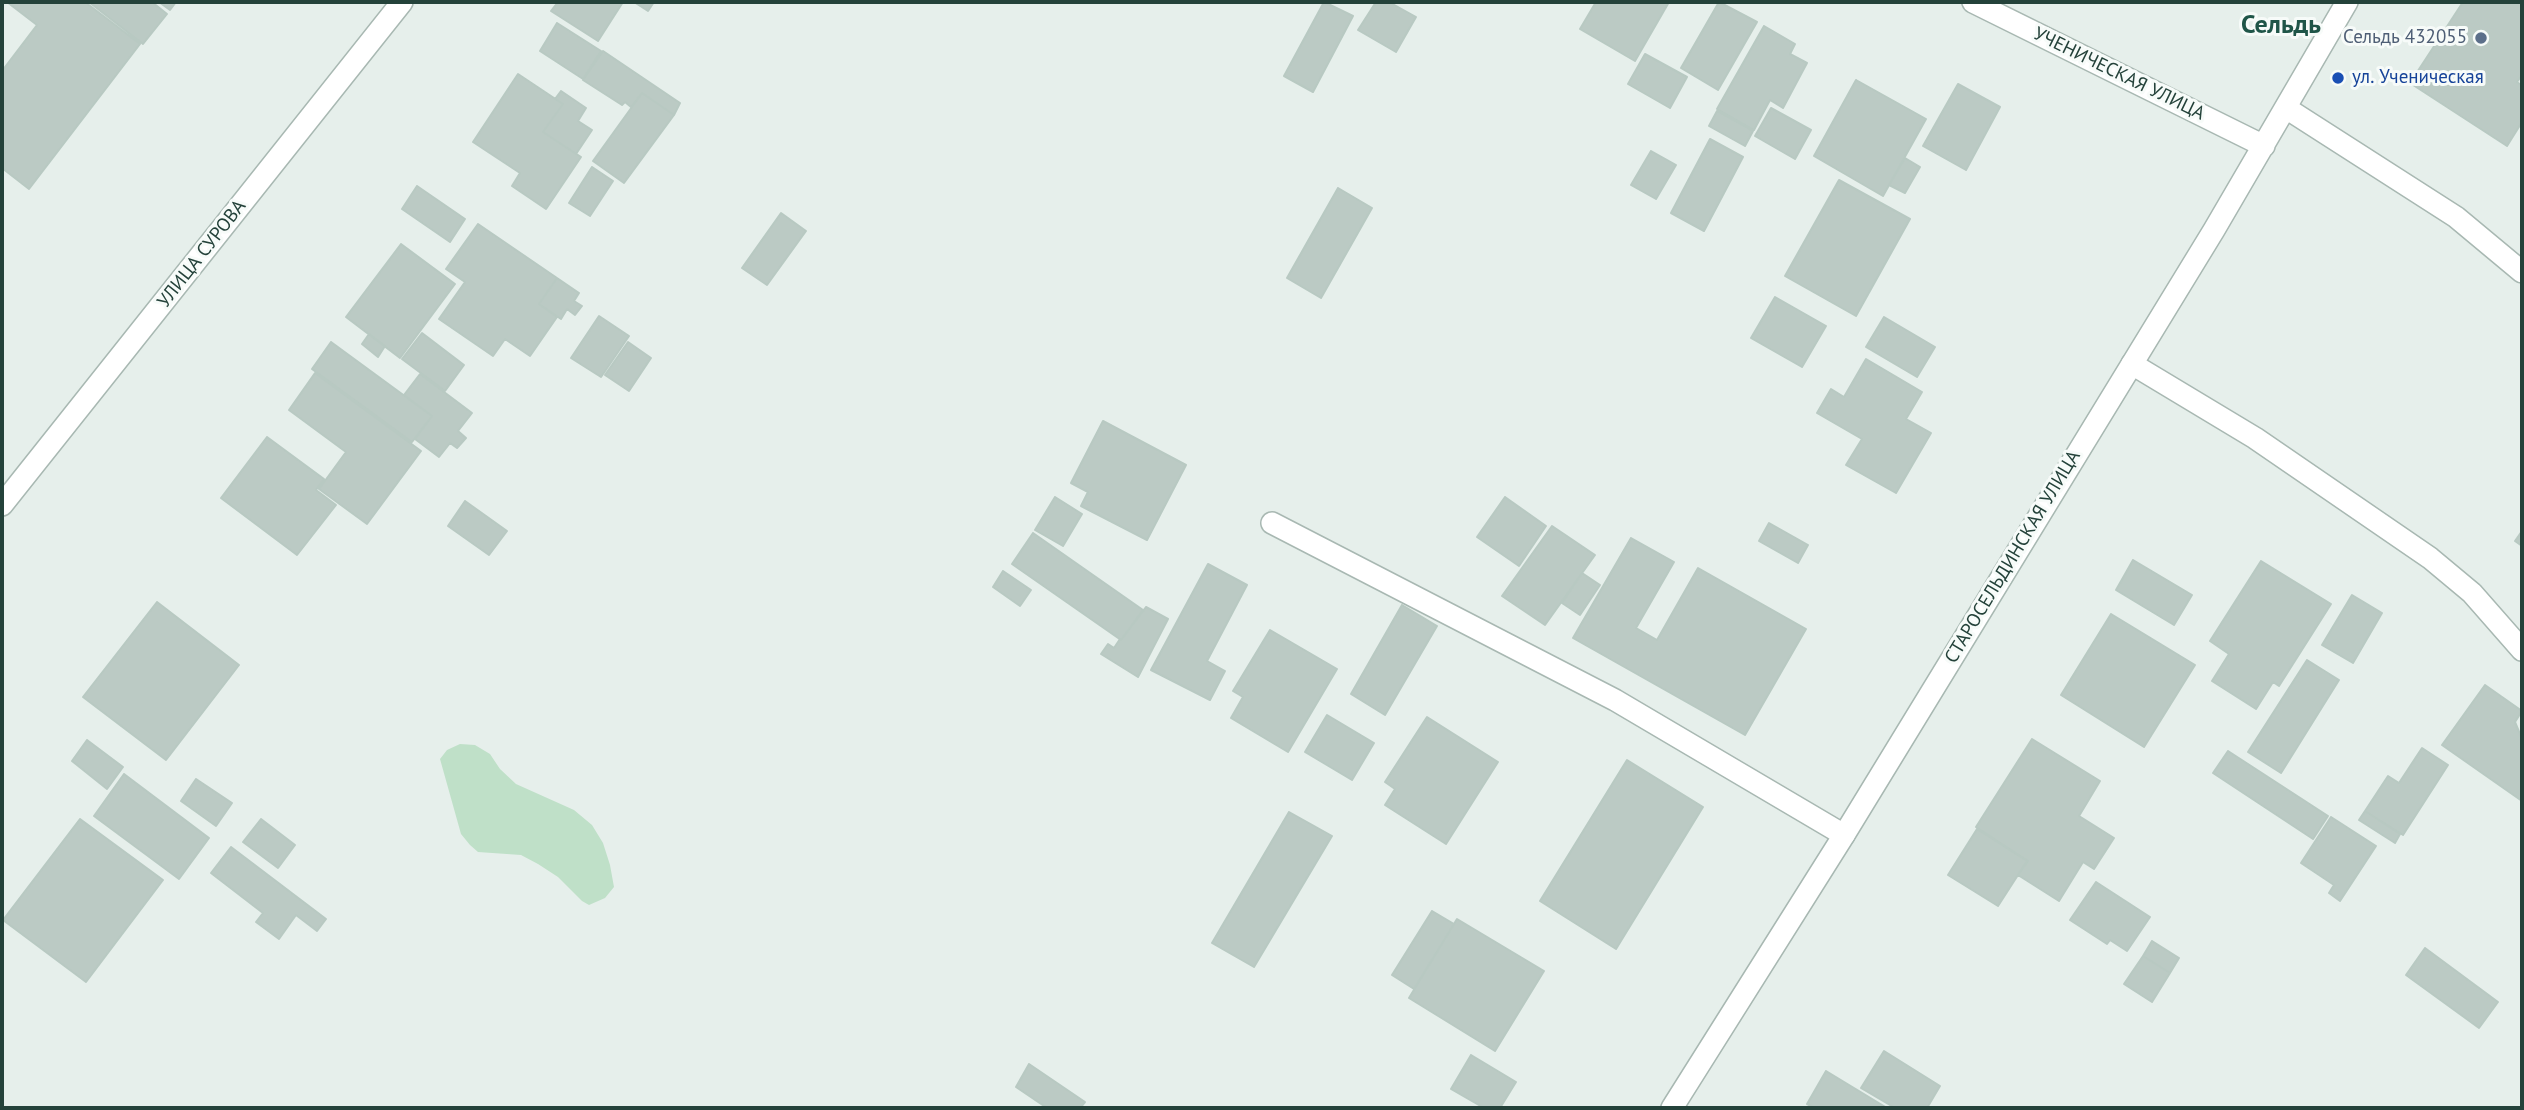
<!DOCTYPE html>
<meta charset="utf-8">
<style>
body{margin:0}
#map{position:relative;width:2524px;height:1110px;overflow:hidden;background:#e6efeb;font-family:"PT Sans",sans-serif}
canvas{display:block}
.frame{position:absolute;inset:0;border:4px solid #24423a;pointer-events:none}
</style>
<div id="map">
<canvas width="2524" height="1110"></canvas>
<div class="frame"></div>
</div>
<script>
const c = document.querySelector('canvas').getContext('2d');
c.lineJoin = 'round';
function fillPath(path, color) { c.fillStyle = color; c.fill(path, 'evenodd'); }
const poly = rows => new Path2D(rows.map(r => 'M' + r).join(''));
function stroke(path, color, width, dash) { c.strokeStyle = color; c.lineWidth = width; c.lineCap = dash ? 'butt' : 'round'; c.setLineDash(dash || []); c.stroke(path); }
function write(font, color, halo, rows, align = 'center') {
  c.font = font + ' "PT Sans",sans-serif'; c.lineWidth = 6; c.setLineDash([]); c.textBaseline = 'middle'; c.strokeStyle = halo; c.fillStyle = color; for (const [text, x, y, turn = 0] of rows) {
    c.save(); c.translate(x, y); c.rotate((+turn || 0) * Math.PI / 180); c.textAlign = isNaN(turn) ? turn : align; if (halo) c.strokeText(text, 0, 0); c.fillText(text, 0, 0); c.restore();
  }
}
fillPath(poly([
 [460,744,475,745,490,754,500,769,516,784,574,810,592,825,603,843,610,865,614,887,605,898,589,905,582,901,558,877,538,864,521,855,478,852,470,845,461,834,440,759,447,750]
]), '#bfe0c8');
const building = poly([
 [7,2,85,2,140,44,29,189,2,168,2,71,37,25,7,2],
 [89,2,152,2,167,14,143,44,89,2],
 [159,2,176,2,170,10,159,2],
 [558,2,623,2,598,41,551,11,558,2],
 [634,2,654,2,648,11,634,2],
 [1324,2,1353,16,1313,92,1284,76,1324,2],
 [1376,2,1389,2,1416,17,1396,52,1358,30,1376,2],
 [1596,2,1669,2,1635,61,1580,29,1596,2],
 [1719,2,1757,22,1718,90,1681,68,1719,2],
 [2463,2,2522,2,2522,75,2517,82,2522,86,2522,122,2507,146,2410,83,2463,2],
 [557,23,601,51,583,79,540,51,557,23],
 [1764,26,1795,44,1790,54,1807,63,1783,108,1770,100,1754,130,1717,109,1764,26],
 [603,51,680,103,674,115,642,93,631,107,625,102,622,105,583,80,603,51],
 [1645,54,1687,77,1670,108,1628,84,1645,54],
 [518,74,563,104,543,132,581,157,546,209,512,186,520,173,473,142,518,74],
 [1856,80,1926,119,1883,196,1814,156,1856,80],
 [1958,84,2000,107,1966,170,1923,146,1958,84],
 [561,91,586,108,578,121,592,130,576,154,543,132,563,104,555,99,561,91],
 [642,93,674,115,624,183,593,161,642,93],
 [1771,108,1811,130,1795,159,1755,136,1771,108],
 [1717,111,1753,131,1745,146,1709,126,1717,111],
 [1710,139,1743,157,1704,231,1671,213,1710,139],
 [1651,151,1676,165,1656,199,1631,185,1651,151],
 [1905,158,1920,167,1905,193,1889,185,1905,158],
 [592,167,613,181,590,216,569,203,592,167],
 [1839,180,1910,219,1856,316,1785,276,1839,180],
 [417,186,465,219,450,242,402,209,417,186],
 [1338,188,1372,208,1321,298,1287,278,1338,188],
 [781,213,806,231,767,285,742,268,781,213],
 [478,224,557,278,539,304,557,317,530,356,505,339,493,356,439,319,465,282,446,269,478,224],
 [401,244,455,284,400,358,346,317,401,244],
 [557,278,579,293,574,301,582,306,575,315,567,309,561,319,539,304,557,278],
 [1775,297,1826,326,1802,367,1751,338,1775,297],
 [599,316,629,336,601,377,571,358,599,316],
 [1884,317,1935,347,1917,377,1866,347,1884,317],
 [422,333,464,365,445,391,402,359,422,333],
 [369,334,385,346,378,357,362,344,369,334],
 [331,342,432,416,412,442,312,369,331,342],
 [628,342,651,358,629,391,605,375,628,342],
 [1866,359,1922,392,1906,419,1931,433,1896,493,1846,465,1862,439,1817,413,1831,389,1844,397,1866,359],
 [315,373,421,451,367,524,319,489,346,452,289,410,315,373],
 [420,374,472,413,458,431,466,438,457,448,450,443,439,457,415,439,432,416,404,395,420,374],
 [1103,421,1186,465,1147,540,1081,506,1088,492,1071,483,1103,421],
 [267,437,324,479,316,490,336,505,297,555,221,498,267,437],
 [1055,497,1082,514,1063,546,1035,530,1055,497],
 [1505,497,1546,526,1519,566,1477,537,1505,497],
 [465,501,507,531,489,555,448,526,465,501],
 [1769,523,1808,545,1798,563,1759,541,1769,523],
 [1552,526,1595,555,1545,625,1502,596,1552,526],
 [2522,531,2522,546,2515,541,2522,531],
 [1033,533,1143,610,1121,640,1012,564,1033,533],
 [1631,538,1674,562,1636,628,1657,640,1698,568,1806,629,1745,735,1573,638,1631,538],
 [2133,560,2192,595,2174,625,2116,590,2133,560],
 [2261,561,2331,604,2279,686,2273,682,2256,709,2212,681,2229,654,2210,641,2261,561],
 [1208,564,1247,585,1207,661,1225,671,1210,700,1151,670,1208,564],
 [1003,571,1031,590,1020,606,993,587,1003,571],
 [1582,573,1600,585,1580,615,1562,603,1582,573],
 [2352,595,2382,613,2353,663,2322,645,2352,595],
 [157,602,239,665,166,760,83,697,157,602],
 [1402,605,1437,626,1385,715,1351,694,1402,605],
 [1146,607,1168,619,1138,677,1101,654,1108,644,1114,648,1120,639,1121,640,1146,607],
 [2111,614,2195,665,2144,747,2061,695,2111,614],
 [1270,630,1337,669,1288,752,1231,718,1243,697,1233,691,1270,630],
 [2307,660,2339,680,2281,773,2248,752,2307,660],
 [2485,685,2522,711,2515,722,2522,739,2522,801,2442,745,2485,685],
 [1327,715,1374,743,1352,780,1305,752,1327,715],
 [1427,717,1498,762,1446,844,1385,805,1395,789,1385,782,1427,717],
 [2032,739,2100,781,2079,816,2114,838,2094,869,2083,862,2059,901,2018,875,2028,861,1976,827,2032,739],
 [87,740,123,767,107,789,72,761,87,740],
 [2422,748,2448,765,2403,835,2365,811,2388,776,2399,783,2422,748],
 [2228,751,2328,816,2313,839,2213,773,2228,751],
 [1627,760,1703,807,1616,949,1540,901,1627,760],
 [124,774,209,838,179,879,94,816,124,774],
 [196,779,232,803,216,826,181,801,196,779],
 [2365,811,2400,834,2395,843,2359,820,2365,811],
 [1289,812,1332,836,1254,967,1212,943,1289,812],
 [2331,817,2376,846,2340,901,2329,893,2334,885,2301,863,2331,817],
 [80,819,163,880,86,982,3,920,80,819],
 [261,819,295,845,278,868,243,842,261,819],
 [1977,829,2027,861,1998,906,1948,875,1977,829],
 [231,847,326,919,317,931,296,915,279,939,256,922,263,913,211,873,231,847],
 [2096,882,2150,917,2127,951,2110,940,2107,944,2070,920,2096,882],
 [1432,911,1454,924,1414,989,1392,975,1432,911],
 [1457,919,1544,971,1495,1051,1409,998,1457,919],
 [2152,941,2179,958,2170,973,2143,956,2152,941],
 [2425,948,2498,1002,2479,1028,2406,975,2425,948],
 [2143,956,2170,973,2152,1002,2124,984,2143,956],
 [1884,1051,1940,1086,1927,1108,1895,1108,1861,1088,1884,1051],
 [1471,1055,1516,1082,1500,1108,1484,1108,1451,1089,1471,1055],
 [1029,1064,1085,1102,1080,1108,1047,1108,1016,1087,1029,1064],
 [1826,1071,1887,1108,1815,1108,1807,1104,1826,1071]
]);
fillPath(building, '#bbcac4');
stroke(building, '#b8c9c2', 2);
const lane = poly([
 [2286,108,2456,217,2522,272],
 [2132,364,2255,438,2430,558,2472,593,2522,650],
 [1272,523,1615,700,1844,835]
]);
const street = poly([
 [1973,2,2264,146],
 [2,505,402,2],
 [1672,1108,1844,835,2214,230,2347,2]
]);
stroke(lane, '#a8b8b2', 24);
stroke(street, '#a8b8b2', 24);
stroke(lane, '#fff', 21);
stroke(street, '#fff', 21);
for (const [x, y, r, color] of [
 [2481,38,7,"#5c6f8a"],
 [2338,78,7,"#1a4fb4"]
]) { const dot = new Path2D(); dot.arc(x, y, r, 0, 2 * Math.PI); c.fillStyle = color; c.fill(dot); stroke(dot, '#f7fbf9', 2.5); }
write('19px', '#4e5e75', '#f7fbf9', [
 ["Сельдь 432055",2467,38]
], 'right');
write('19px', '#24423a', '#f7fbf9', [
 ["УЧЕНИЧЕСКАЯ УЛИЦА",2119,74,26],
 ["УЛИЦА СУРОВА",202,254,-52],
 ["СТАРОСЕЛЬДИНСКАЯ УЛИЦА",2013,557,-59]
]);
write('19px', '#164399', '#f7fbf9', [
 ["ул. Ученическая",2352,78]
], 'left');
write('bold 26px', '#1f5548', '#f7fbf9', [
 ["Сельдь",2281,26]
]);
</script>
